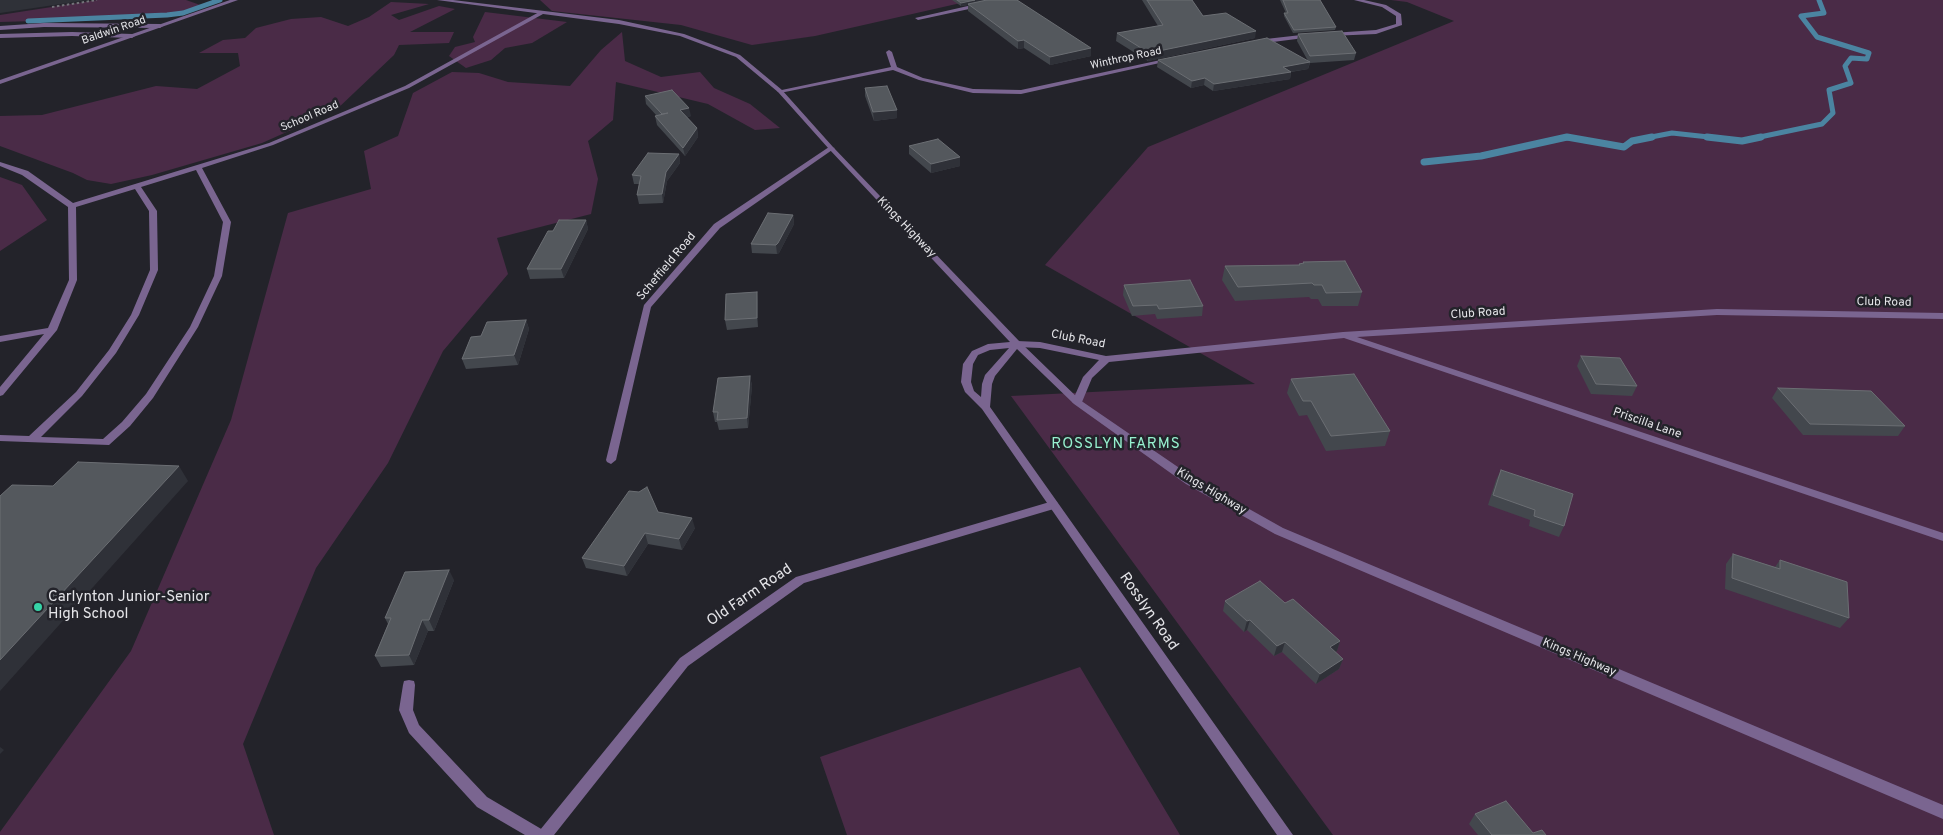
<!DOCTYPE html>
<style>
body{margin:0}
canvas{display:block;background:#23232a}
</style>
<canvas width="1943" height="835"></canvas>
<script>
const c = document.querySelector('canvas').getContext('2d');
c.lineJoin = 'round';
function fillPath(path, color) { c.fillStyle = color; c.fill(path, 'evenodd'); }
const poly = rows => new Path2D(rows.map(r => 'M' + r).join(''));
function stroke(path, color, width, dash) { c.strokeStyle = color; c.lineWidth = width; c.lineCap = dash ? 'butt' : 'round'; c.setLineDash(dash || []); c.stroke(path); }
function write(font, color, halo, rows, align = 'center') {
  c.font = font + ' Overpass,sans-serif'; c.lineWidth = 5; c.setLineDash([]); c.textBaseline = 'middle'; c.strokeStyle = halo; c.fillStyle = color; for (const [text, x, y, turn = 0] of rows) {
    c.save(); c.translate(x, y); c.rotate((+turn || 0) * Math.PI / 180); c.textAlign = isNaN(turn) ? turn : align; if (halo) c.strokeText(text, 0, 0); c.fillText(text, 0, 0); c.restore();
  }
}
fillPath(poly([
 [97,0,186,0,203,6,183,13,140,18,0,22,0,15],
 [540,0,974,0,815,36,752,45,681,25,552,11],
 [1391,0,1943,0,1943,835,1333,835,1011,396,1255,384,1045,265,1148,147,1454,21,1407,2],
 [391,2,429,4,391,15,399,20,439,6,455,9,410,32,454,32,449,43,399,45,394,55,336,110,262,143,152,175,111,184,87,180,73,173,0,146,0,116,42,115,156,86,197,89,240,66,238,53,199,53,223,40,245,38,256,28,291,19,321,17,348,26,369,17],
 [485,12,567,22,532,43,505,48,491,60,466,68,449,56,455,47,475,42,473,37],
 [622,32,625,61,661,77,700,72,714,88,750,104,780,128,755,130,708,104,616,82,613,120,588,141,598,179,591,214,497,238,508,274,443,351,388,463,316,568,243,744,274,835,0,835,0,832,131,651,231,420,288,213,371,189,364,151,398,136,413,93,452,72,479,73,508,82,570,86,601,50],
 [0,177,22,185,47,220,0,251],
 [1080,667,1180,835,847,835,820,757]
]), '#4a2b47');
stroke(poly([
 [28,21,167,15,183,13,220,0],
 [1561,138,1574,138],
 [1646,138,1672,133,1718,138],
 [1755,138,1822,124,1833,113,1829,90,1851,83,1845,66,1851,58,1867,59,1869,53,1817,37,1801,16,1824,13,1819,0]
]), '#4b84a1', 5);
stroke(poly([
 [1707,137,1742,141,1761,137],
 [1424,162,1481,156,1567,137,1624,147,1632,141,1652,137]
]), '#4b84a1', 7);
stroke(poly([
 [52,7,97,0]
]), '#737379', 2, [2.5, 2.5]);
fillPath(poly([
 [541,11,544,13,543,14,409,88,273,145,202,168,231,222,222,276,198,327,153,398,130,426,109,445,0,441,0,435,29,436,76,392,109,350,131,315,150,270,149,211,135,189,76,207,77,280,57,330,3,395,0,396,0,387,44,334,0,342,0,336,48,328,69,280,68,207,22,175,0,166,0,162,28,171,73,203,269,143,405,86,541,11],
 [196,170,223,222,214,276,190,327,146,394,122,422,103,439,41,437,82,396,116,353,139,315,158,270,157,211,141,187,196,170],
 [409,680,414,681,415,685,413,710,419,725,487,797,543,830,545,835,525,835,477,807,409,733,399,710,403,685,404,681,409,680]
]), '#7a6590');
fillPath(poly([
 [1354,0,1364,0,1386,5,1401,14,1402,25,1376,34,1330,36,1329,35,1332,33,1376,30,1396,24,1396,16,1382,7,1354,0],
 [981,3,984,5,983,6,918,20,915,18,981,3],
 [44,23,160,24,163,26,160,28,44,27,0,30,0,26,44,23],
 [72,32,132,34,135,36,132,38,72,36,0,38,0,34,72,32],
 [1310,34,1313,36,1312,37,1257,44,1254,42,1257,40,1310,34],
 [889,50,892,52,897,67,923,78,973,89,1021,90,1170,58,1173,60,1021,94,973,93,919,80,893,70,780,93,777,91,891,67,886,52,889,50],
 [829,147,835,148,720,228,651,307,616,460,611,464,607,462,606,460,644,305,714,224,829,147],
 [1717,309,1943,313,1943,319,1717,315,1357,337,1943,533,1943,541,1344,338,1109,362,1092,378,1082,402,1077,405,1072,402,1083,377,1099,360,1040,348,1017,347,1012,344,1017,341,1040,342,1106,356,1343,332,1717,309],
 [1053,501,1057,502,1058,505,1057,508,804,583,688,666,554,835,538,835,540,830,680,658,796,577,1053,501]
]), '#7a6590');
fillPath(poly([
 [230,0,238,0,0,84,0,80,230,0],
 [437,0,453,0,619,20,684,34,740,55,782,90,833,147,1020,342,1080,400,1194,478,1283,528,1943,805,1943,819,1275,534,1186,484,1074,404,1017,349,995,376,992,384,990,407,1293,835,1277,835,982,409,965,392,961,382,963,364,972,351,988,344,1010,342,829,149,778,92,736,57,680,36,619,24,437,0],
 [1009,348,985,375,982,384,981,397,974,391,971,382,973,364,978,355,990,350,1009,348]
]), '#7a6590');
fillPath(poly([
 [952,0,1017,0,1091,56,1050,65,1024,48,1018,49,968,11,968,5,961,6],
 [1142,0,1192,0,1203,16,1255,38,1148,61,1116,41,1117,33,1158,26],
 [1280,0,1320,0,1336,27,1335,30,1293,33,1284,16,1284,13,1286,13],
 [1298,34,1356,53,1354,60,1310,63,1308,69,1291,72,1290,79,1213,91,1204,85,1191,88,1157,67,1158,60,1308,61,1297,41],
 [865,88,897,110,897,118,874,121,865,96],
 [645,96,691,116,687,117,697,128,698,137,685,156,657,125,655,116,657,116,646,104],
 [909,146,960,157,960,166,931,173,909,154],
 [679,154,680,163,667,181,663,203,639,204,637,195,639,184,634,184,632,175],
 [793,215,794,224,779,253,777,254,752,253,751,244],
 [586,220,588,229,564,278,530,279,527,269,553,231],
 [1303,262,1362,292,1358,306,1322,306,1318,299,1311,299,1309,297,1235,301,1222,280,1225,266,1298,265,1299,264,1303,263],
 [1124,285,1203,306,1202,316,1157,319,1155,314,1132,316,1123,295],
 [758,301,758,327,727,330,725,320],
 [526,320,529,329,518,365,466,369,462,359,481,336],
 [1581,356,1637,386,1632,396,1591,394,1577,366],
 [750,376,752,386,748,428,719,430,717,422,715,422,713,412],
 [1291,379,1390,431,1385,446,1326,451,1307,415,1299,416,1287,393],
 [1778,388,1905,426,1898,436,1803,435,1772,398],
 [1501,470,1564,526,1559,537,1529,526,1530,520,1488,505,1496,480],
 [658,512,695,528,682,550,648,544,627,576,586,568,582,558],
 [1733,554,1775,567,1780,560,1849,618,1840,628,1725,589,1726,564],
 [454,580,434,631,428,631,414,665,381,667,375,656,388,624,385,618],
 [1225,601,1285,603,1340,641,1337,651,1335,652,1343,659,1339,669,1316,684,1282,652,1274,656,1247,630,1244,632,1223,611],
 [1475,814,1533,833,1546,835,1478,835,1469,824]
]), '#43474d');
fillPath(poly([
 [0,0,88,0,0,13],
 [975,0,993,0,968,4,968,5,961,6,961,3],
 [1256,31,1255,38,1148,61,1149,53],
 [1024,40,1024,48,1018,49,1018,41],
 [1091,48,1091,56,1050,65,1050,57],
 [1310,62,1308,69,1289,72,1291,72,1290,79,1213,91,1214,84,1283,67],
 [1205,78,1204,85,1191,88,1192,81],
 [689,108,691,116,681,119,680,110],
 [897,110,897,118,874,121,873,112],
 [697,128,698,137,685,156,683,148],
 [679,154,680,163,667,181,663,203,662,194,666,172],
 [960,157,960,166,931,173,931,164],
 [793,215,794,224,779,253,777,254,776,245],
 [586,220,588,229,564,278,561,269],
 [757,292,758,301,758,327,757,318],
 [526,320,529,329,518,365,514,355],
 [750,376,752,386,748,428,747,418],
 [179,466,188,481,0,691,0,660],
 [692,518,695,528,682,550,679,539],
 [645,533,648,544,627,576,624,566],
 [449,570,454,580,434,631,429,620],
 [422,620,428,631,414,665,409,655],
 [1250,620,1247,630,1244,632,1247,621],
 [1340,641,1337,651,1326,658,1330,647],
 [1285,642,1282,652,1274,656,1277,646],
 [1343,659,1339,669,1316,684,1320,674],
 [0,747,4,750,0,754]
]), '#2f3138');
const building = poly([
 [957,0,975,0,961,3,957,0],
 [987,0,1017,0,1091,48,1050,57,1024,40,1018,41,968,4,987,0],
 [1147,0,1192,0,1203,16,1226,13,1256,31,1149,53,1117,33,1163,25,1147,0],
 [1283,0,1320,0,1336,27,1294,30,1284,13,1288,13,1283,0],
 [1342,31,1356,53,1310,56,1298,34,1342,31],
 [1267,38,1310,62,1283,67,1291,72,1214,84,1205,78,1192,81,1158,60,1267,38],
 [887,86,897,110,873,112,865,88,887,86],
 [672,90,689,108,680,110,697,128,683,148,655,116,668,113,662,114,645,96,672,90],
 [938,139,960,157,931,164,909,146,938,139],
 [648,153,679,154,666,172,662,194,637,195,641,176,632,175,648,153],
 [768,213,793,215,778,243,776,245,751,244,768,213],
 [559,220,586,220,561,269,527,269,548,231,553,231,559,220],
 [1345,261,1362,292,1326,293,1322,285,1314,285,1312,283,1238,287,1225,266,1300,265,1299,264,1304,263,1303,262,1345,261],
 [1190,280,1203,306,1159,309,1157,305,1133,306,1124,285,1190,280],
 [757,292,757,318,725,320,726,294,757,292],
 [526,320,514,355,462,359,471,337,481,336,487,322,526,320],
 [1581,356,1620,358,1637,386,1596,384,1581,356],
 [1354,374,1390,431,1331,436,1311,401,1303,401,1291,379,1354,374],
 [750,376,747,418,717,420,718,412,713,412,718,378,750,376],
 [1778,388,1871,391,1905,426,1810,424,1778,388],
 [78,462,179,466,0,660,0,496,12,485,53,486,78,462],
 [1501,470,1573,494,1564,526,1534,516,1535,510,1493,495,1501,470],
 [647,487,658,512,692,518,679,539,645,533,624,566,582,558,629,491,639,492,647,487],
 [1733,554,1780,569,1780,560,1847,582,1849,618,1732,578,1733,554],
 [449,570,429,620,422,620,409,655,375,656,391,618,385,618,405,572,449,570],
 [1260,581,1285,603,1293,599,1340,641,1330,647,1343,659,1320,674,1285,642,1277,646,1250,620,1247,621,1225,601,1260,581],
 [1506,801,1533,833,1542,830,1546,835,1492,835,1475,814,1506,801]
]);
fillPath(building, '#54585d');
stroke(building, '#6b6e73', 1);
for (const [x, y, r, color] of [
 [38,607,5,"#36d4a7"]
]) { const dot = new Path2D(); dot.arc(x, y, r, 0, 2 * Math.PI); c.fillStyle = color; c.fill(dot); stroke(dot, '#23232a', 2); }
write('11px', '#e4e4e8', '#23232a', [
 ["Baldwin Road",114,31,-19],
 ["Winthrop Road",1126,59,-12],
 ["School Road",310,117,-23]
]);
write('12px', '#e4e4e8', '#23232a', [
 ["Kings Highway",906,228,46],
 ["Scheffield Road",667,267,-50],
 ["Club Road",1884,303,1],
 ["Club Road",1478,314,-4],
 ["Club Road",1078,340,11],
 ["Priscilla Lane",1647,424,19],
 ["Kings Highway",1211,492,31],
 ["Kings Highway",1579,658,23]
]);
c.letterSpacing = '1px';
write('15px', '#96f1cf', '#23232a', [
 ["ROSSLYN FARMS",1116,445]
]);
c.letterSpacing = '0px';
write('15px', '#e4e4e8', '#23232a', [
 ["Old Farm Road",750,596,-34],
 ["Rosslyn Road",1148,612,55]
]);
write('15px', '#e4e4e8', '#23232a', [
 ["Carlynton Junior-Senior",48,598],
 ["High School",48,615]
], 'left');
</script>
